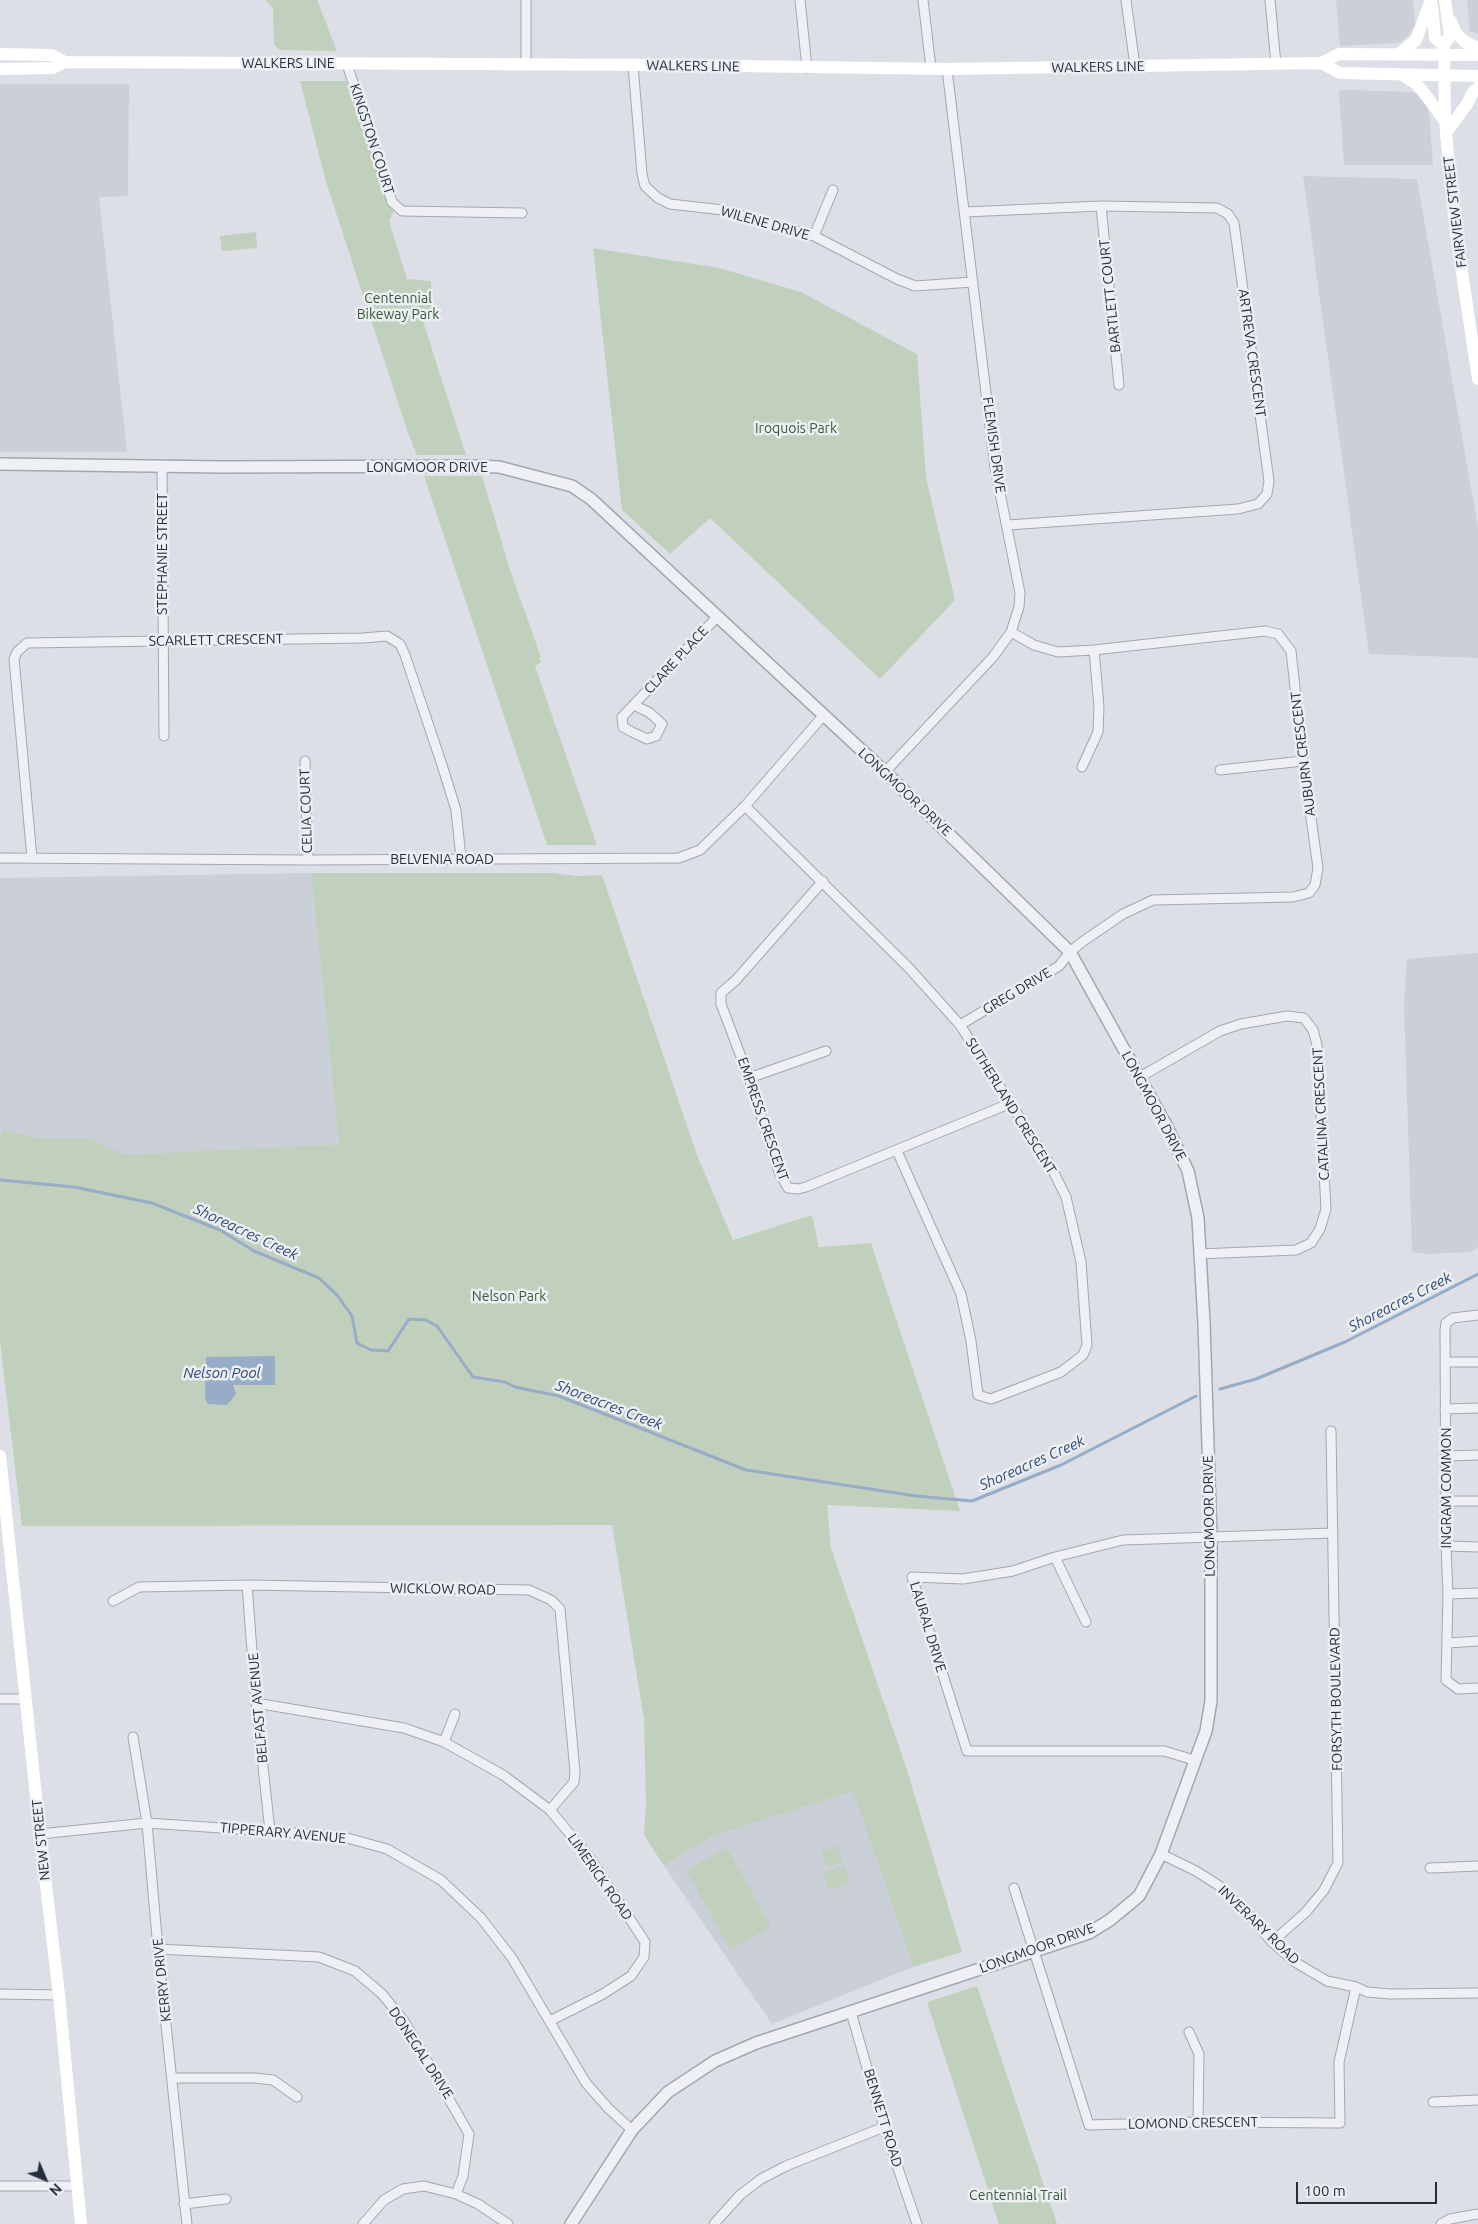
<!DOCTYPE html>
<style>
body{margin:0}
#map{position:relative;width:1478px;height:2224px;overflow:hidden;background:#dce0e6;font-family:Ubuntu,sans-serif}
canvas{display:block}
.north{position:absolute;left:20px;top:2154px;width:50px;height:50px;-webkit-text-stroke:4px #ebeff4;paint-order:stroke;rotate:135deg;font-size:14px;font-weight:700;line-height:20px;text-align:center;color:#262d3c}
.north::after{content:'';display:block;margin:auto;width:18px;height:22px;background:#262d3c;clip-path:polygon(50% 0,100% 100%,50% 72%,0 100%)}
.scale{position:absolute;left:1296px;top:2182px;width:141px;height:22px;box-sizing:border-box;border:2px solid #262d3c;border-top:0;padding-left:6px;font-size:15px;line-height:18px;white-space:nowrap;color:#262d3c;-webkit-text-stroke:4px #ebeff4;paint-order:stroke}
</style>
<div id="map">
<canvas width="1478" height="2224"></canvas>
<div class="north">N</div>
<div class="scale">100 m</div>
</div>
<script>
const c = document.querySelector('canvas').getContext('2d');
c.lineJoin = 'round';
function fillPath(path, color) { c.fillStyle = color; c.fill(path, 'evenodd'); }
const poly = rows => new Path2D(rows.map(r => 'M' + r).join(''));
function stroke(path, color, width, dash) { c.strokeStyle = color; c.lineWidth = width; c.lineCap = dash ? 'butt' : 'round'; c.setLineDash(dash || []); c.stroke(path); }
function write(font, color, halo, rows, align = 'center') {
  c.font = font + ' Ubuntu,sans-serif'; c.lineWidth = 5; c.setLineDash([]); c.textBaseline = 'middle'; c.strokeStyle = halo; c.fillStyle = color; for (const [text, x, y, turn = 0] of rows) {
    c.save(); c.translate(x, y); c.rotate((+turn || 0) * Math.PI / 180); c.textAlign = isNaN(turn) ? turn : align; if (halo) c.strokeText(text, 0, 0); c.fillText(text, 0, 0); c.restore();
  }
}
fillPath(poly([
 [1336,0,1413,0,1415,25,1407,37,1398,43,1340,46],
 [1467,0,1478,0,1478,33,1470,32],
 [0,84,129,84,128,196,99,197,127,452,0,452],
 [1347,90,1412,92,1417,95,1426,104,1429,112,1433,165,1344,165,1339,91],
 [1303,176,1417,179,1478,528,1478,658,1369,654],
 [311,873,339,1144,0,1162,0,878],
 [1478,953,1478,1247,1471,1252,1426,1254,1412,1252,1404,1003,1407,959],
 [853,1791,913,1967,772,2024,664,1866,711,1837]
]), '#cacfd8');
fillPath(poly([
 [265,0,317,0,337,51,280,50,274,45,273,8],
 [300,81,346,81,385,198,394,211,389,221,407,279,431,281,433,320,423,321,466,455,417,455,408,433,326,182],
 [256,232,257,248,222,251,220,236],
 [593,248,719,268,801,292,917,354,926,478,955,600,880,679,710,518,670,554,622,510],
 [424,476,482,476,509,567,541,657,539,658,541,662,535,666,597,845,547,845],
 [311,873,553,873,576,876,602,875,697,1155,733,1240,812,1215,819,1247,871,1243,960,1511,827,1505,831,1548,908,1773,962,1952,913,1967,853,1791,711,1837,664,1866,644,1835,646,1805,644,1719,612,1525,22,1526,0,1342,0,1138,4,1129,33,1138,90,1139,125,1155,339,1144],
 [838,1846,843,1862,827,1867,821,1851],
 [727,1848,771,1927,730,1949,686,1870],
 [844,1866,850,1883,829,1890,823,1873],
 [977,1986,1057,2224,999,2224,927,2002]
]), '#c1d0bd');
fillPath(poly([
 [275,1356,275,1385,233,1385,236,1394,227,1405,208,1404,205,1398,206,1357]
]), '#96acc7');
stroke(poly([
 [0,1180,74,1187,152,1203,220,1230,254,1251,319,1278,337,1295,352,1316,357,1343,371,1350,388,1351,409,1319,426,1320,437,1326,473,1377,505,1382,515,1387,559,1396,746,1470,916,1496,972,1501,1061,1465,1196,1396],
 [1220,1389,1256,1379,1345,1342,1478,1274]
]), '#96acc7', 3);
const minor = poly([
 [800,0,807,68],
 [923,0,931,68],
 [1126,0,1135,66],
 [1270,0,1276,64],
 [347,64,392,202,402,211,522,213],
 [526,64,526,0],
 [633,65,642,174,645,186,658,198,670,204,723,210,814,236,897,279,915,286,973,282],
 [1101,206,1119,385],
 [965,212,1101,206,1217,208,1228,214,1234,223,1269,481,1267,494,1258,504,1238,509,1008,525],
 [814,236,833,190],
 [162,466,164,736],
 [634,705,650,713,662,724,656,736,647,739,632,732,623,727,622,717,718,616],
 [305,761,308,860],
 [1082,767,1098,732,1099,707,1094,650],
 [1220,770,1303,761],
 [885,772,993,657,1011,632,1019,607,1020,593,995,468,947,69],
 [745,806,909,968,960,1025,1049,1163,1066,1197,1081,1262,1087,1345,1083,1355,1061,1372,991,1399,978,1395,971,1341,961,1294,897,1151],
 [0,858,308,860,679,858,700,850,745,806,823,716],
 [32,858,14,659,17,652,27,643,363,638,387,636,400,644,405,655,442,765,456,810,461,858],
 [823,881,736,980,721,993,721,1004,749,1078,779,1172,788,1188,798,1189,806,1187,1011,1103],
 [960,1025,1059,966,1070,952,1082,942,1123,914,1153,900,1293,897,1309,893,1315,885,1318,868,1303,761,1291,651,1278,634,1265,631,1094,650,1058,652,1034,645,1011,632],
 [1140,1077,1220,1031,1241,1024,1287,1016,1304,1018,1313,1030,1317,1045,1326,1209,1320,1229,1311,1243,1296,1250,1199,1254],
 [749,1078,826,1051],
 [1478,1315,1453,1318,1446,1323,1445,1330,1446,1546,1448,1594,1446,1680,1458,1689,1478,1688],
 [1445,1362,1478,1362],
 [1445,1409,1478,1408],
 [1446,1456,1478,1455],
 [1446,1501,1478,1501],
 [1446,1546,1478,1547],
 [1055,1557,1086,1622],
 [247,1585,256,1703,270,1831],
 [1448,1594,1478,1593],
 [113,1601,139,1587,247,1585,529,1590,551,1600,560,1609,575,1772,574,1782,550,1810],
 [1448,1643,1478,1641],
 [0,1699,26,1699],
 [256,1703,404,1728,444,1742,503,1775,550,1810,590,1858,645,1942,644,1957,631,1976,603,1994,550,2021],
 [133,1737,147,1823,158,1949,187,2224],
 [444,1742,455,1714],
 [1194,1760,1164,1751,967,1751,912,1577,963,1579,1013,1571,1055,1557,1123,1540,1333,1533],
 [40,1834,147,1823,340,1836,387,1849,441,1880,481,1918,512,1958,586,2083,609,2109,632,2130],
 [1161,1854,1196,1871,1218,1885,1242,1907,1272,1942,1295,1962,1327,1981,1356,1987,1367,1992,1390,1994,1478,1993],
 [1430,1868,1478,1866],
 [1014,1888,1089,2125,1198,2122,1340,2123,1339,2062,1356,1987],
 [1272,1942,1306,1912,1324,1890,1338,1863,1331,1431],
 [158,1949,319,1957,355,1971,382,1994,404,2021,469,2134,463,2176,456,2194],
 [0,1994,59,1995],
 [851,2012,884,2127,917,2224],
 [1189,2032,1199,2054,1198,2122],
 [173,2078,255,2078,273,2080,297,2097],
 [1433,2102,1478,2100],
 [0,2186,77,2186],
 [184,2204,226,2199],
 [363,2224,384,2200,403,2189,424,2186,456,2194,478,2204,508,2224],
 [714,2224,740,2195,761,2179,786,2166,884,2127],
 [1441,2224,1450,2219,1478,2214]
]);
const tertiary = poly([
 [0,464,223,467,473,466,499,467,572,486,591,499,885,772,1070,952,1167,1127,1188,1171,1198,1218,1204,1323,1211,1538,1211,1701,1206,1731,1161,1854,1139,1896,1110,1920,1089,1933,756,2043,715,2061,668,2092,632,2130,571,2224]
]);
stroke(minor, '#a2a7b0', 11);
stroke(tertiary, '#a2a7b0', 14);
stroke(minor, '#eff0f5', 9);
stroke(tertiary, '#eff0f5', 11);
stroke(poly([
 [1445,0,1450,36,1444,45,1445,122,1455,226,1478,379],
 [1432,5,1435,38,1444,45],
 [1451,21,1456,33,1465,42,1478,48],
 [0,54,52,55,65,62],
 [1399,54,1416,40,1431,0],
 [1321,63,1340,73,1478,76],
 [0,69,53,68,65,62,670,65,947,69,1321,63,1339,54,1478,55],
 [1402,75,1415,83,1422,90,1444,120],
 [1446,133,1467,104,1473,92,1478,88],
 [0,1456,40,1834,59,1995,81,2224]
]), '#fff', 12);
write('14px', '#262d3c', '#ebeff4', [
 ["WALKERS LINE",288,63],
 ["WALKERS LINE",693,66,1],
 ["WALKERS LINE",1098,67,-1],
 ["KINGSTON COURT",372,139,72],
 ["FAIRVIEW STREET",1455,212,-97],
 ["WILENE DRIVE",765,223,16],
 ["BARTLETT COURT",1110,296,-96],
 ["ARTREVA CRESCENT",1252,353,82],
 ["FLEMISH DRIVE",994,445,82],
 ["LONGMOOR DRIVE",427,467],
 ["STEPHANIE STREET",162,554,-90],
 ["SCARLETT CRESCENT",216,640,-1],
 ["CLARE PLACE",676,660,-47],
 ["AUBURN CRESCENT",1303,754,-97],
 ["LONGMOOR DRIVE",905,792,43],
 ["CELIA COURT",306,811,-92],
 ["BELVENIA ROAD",442,859],
 ["GREG DRIVE",1017,991,-31],
 ["SUTHERLAND CRESCENT",1011,1106,58],
 ["LONGMOOR DRIVE",1154,1106,62],
 ["CATALINA CRESCENT",1321,1114,-93],
 ["EMPRESS CRESCENT",763,1119,71],
 ["INGRAM COMMON",1446,1488,-90],
 ["LONGMOOR DRIVE",1209,1516,-91],
 ["WICKLOW ROAD",443,1589,1],
 ["LAURAL DRIVE",928,1627,73],
 ["FORSYTH BOULEVARD",1336,1699,-91],
 ["BELFAST AVENUE",258,1708,-95],
 ["TIPPERARY AVENUE",283,1833,5],
 ["NEW STREET",41,1840,-96],
 ["LIMERICK ROAD",600,1877,55],
 ["INVERARY ROAD",1259,1925,44],
 ["LONGMOOR DRIVE",1037,1948,-20],
 ["KERRY DRIVE",162,1980,-96],
 ["DONEGAL DRIVE",421,2053,57],
 ["BENNETT ROAD",883,2118,73],
 ["LOMOND CRESCENT",1193,2123,-1]
]);
write('14px', '#395833', '#ebeff4', [
 ["Centennial",398,298],
 ["Bikeway Park",398,314],
 ["Iroquois Park",796,428],
 ["Nelson Park",509,1296],
 ["Centennial Trail",1018,2195]
]);
write('italic 15px', '#304a70', '#ebeff4', [
 ["Shoreacres Creek",246,1232,25],
 ["Shoreacres Creek",1400,1302,-27],
 ["Nelson Pool",222,1373],
 ["Shoreacres Creek",609,1405,21],
 ["Shoreacres Creek",1032,1463,-24]
]);
</script>
